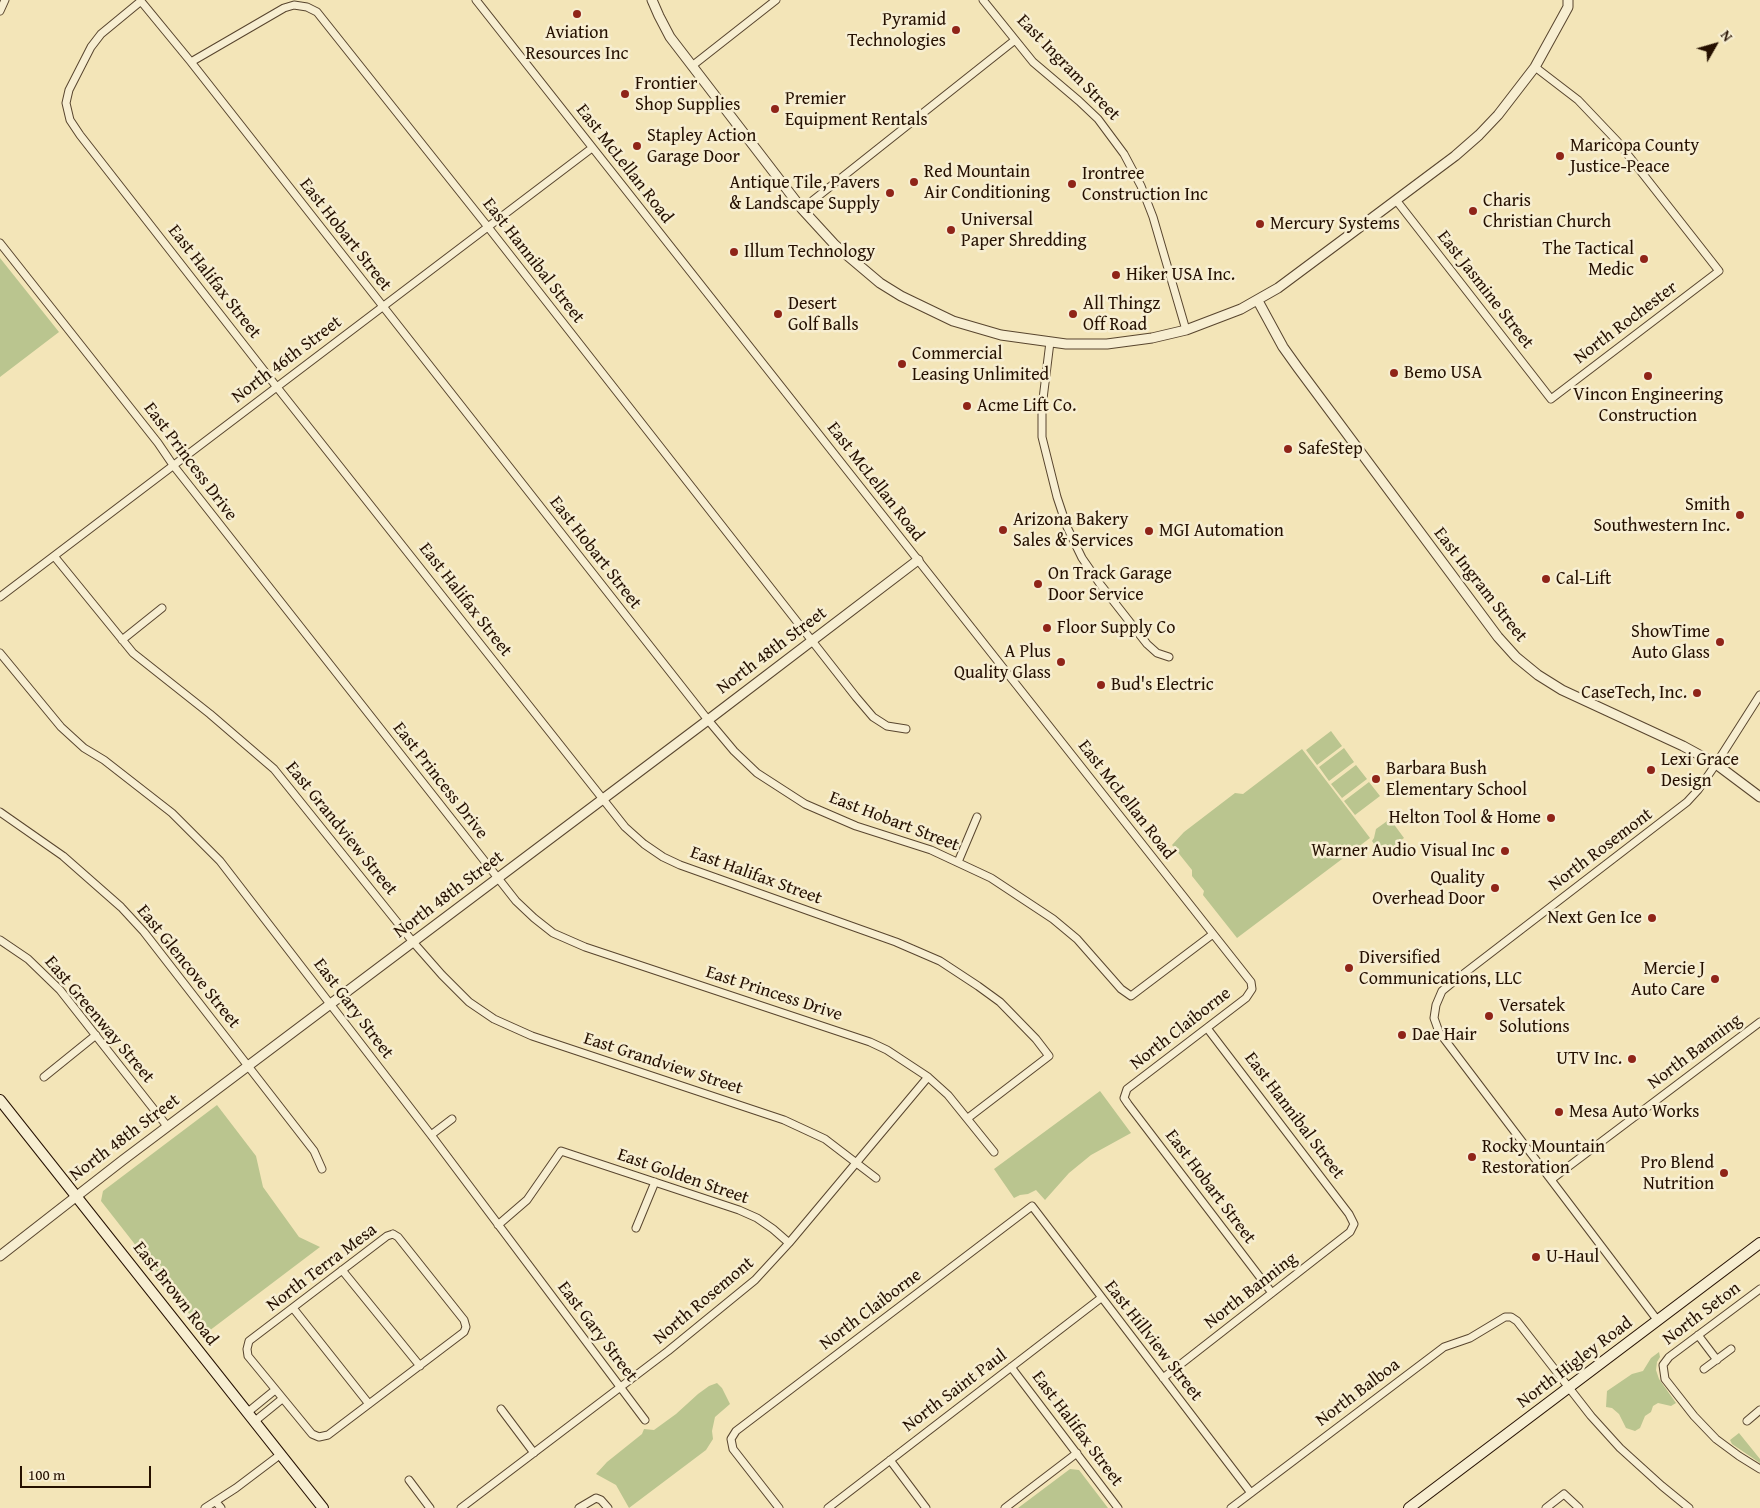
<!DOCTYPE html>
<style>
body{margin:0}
#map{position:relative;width:1760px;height:1508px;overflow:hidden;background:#f3e5b8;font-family:"Gentium Book Plus",serif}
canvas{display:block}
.north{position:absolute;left:1690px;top:20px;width:50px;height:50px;-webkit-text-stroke:4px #f7eed1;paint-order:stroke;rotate:52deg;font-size:14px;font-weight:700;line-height:20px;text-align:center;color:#251000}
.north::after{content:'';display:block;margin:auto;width:18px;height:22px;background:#251000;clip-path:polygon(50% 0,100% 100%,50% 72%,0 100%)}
.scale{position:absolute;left:20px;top:1466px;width:131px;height:22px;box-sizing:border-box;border:2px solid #251000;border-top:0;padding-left:6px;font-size:15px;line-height:18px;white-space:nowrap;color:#251000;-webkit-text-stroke:4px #f7eed1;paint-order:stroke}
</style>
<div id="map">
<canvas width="1760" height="1508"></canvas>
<div class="north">N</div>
<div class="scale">100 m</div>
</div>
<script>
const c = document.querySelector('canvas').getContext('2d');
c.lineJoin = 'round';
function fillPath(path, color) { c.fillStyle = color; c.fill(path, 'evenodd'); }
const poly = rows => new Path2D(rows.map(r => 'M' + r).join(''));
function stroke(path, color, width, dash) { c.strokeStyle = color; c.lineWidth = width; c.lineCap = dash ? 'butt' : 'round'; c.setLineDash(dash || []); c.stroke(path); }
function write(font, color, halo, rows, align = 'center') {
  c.font = font + ' "Gentium Book Plus",serif'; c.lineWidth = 5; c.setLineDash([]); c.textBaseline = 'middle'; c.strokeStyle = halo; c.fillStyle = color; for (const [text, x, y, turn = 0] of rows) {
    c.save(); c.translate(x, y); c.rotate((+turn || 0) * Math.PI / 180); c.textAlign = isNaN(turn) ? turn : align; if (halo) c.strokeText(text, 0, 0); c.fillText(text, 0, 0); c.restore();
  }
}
fillPath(poly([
 [0,258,59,332,0,377],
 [1331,731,1342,746,1317,765,1306,750],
 [1344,748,1354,762,1329,781,1319,767],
 [1302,749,1370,838,1237,938,1203,895,1204,891,1192,876,1192,870,1172,845,1184,832,1235,793,1243,794],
 [1356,765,1367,779,1342,798,1331,784],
 [1369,782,1380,796,1355,815,1344,801],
 [1390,819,1404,838,1382,855,1372,841,1374,838,1376,829],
 [1100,1091,1131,1133,1091,1155,1069,1173,1045,1200,1036,1190,1028,1194,1020,1195,1014,1198,994,1169],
 [217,1105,256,1156,263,1187,299,1237,320,1247,205,1334,101,1201,103,1191],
 [1659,1352,1660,1357,1657,1362,1656,1370,1659,1379,1676,1403,1671,1406,1658,1403,1653,1406,1651,1412,1645,1416,1640,1428,1635,1431,1626,1428,1619,1414,1612,1408,1606,1407,1607,1391,1632,1374,1643,1371,1651,1358],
 [717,1383,722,1388,730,1404,715,1417,712,1431,713,1439,706,1450,629,1508,616,1485,596,1474,607,1462,642,1434,644,1429,654,1430,676,1414,698,1394,709,1386],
 [1739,1433,1760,1459,1760,1463,1732,1444,1730,1440],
 [1070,1469,1079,1470,1108,1508,1018,1508]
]), '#bac58f');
const minor = poly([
 [140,0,191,62,708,720,734,751,757,773,805,804,856,826,931,850,991,878,1053,919,1077,939,1121,989,1131,996,1213,934],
 [476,0,1251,982,1252,989,1246,998,1127,1089,1124,1098,1128,1104,1272,1293],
 [983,0,1033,62,1079,101,1098,119,1124,154,1141,186,1153,217,1186,330],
 [141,1,101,34,91,47,69,90,66,103,70,120,80,135,276,386,625,827,644,844,663,857,680,865,896,942,940,961,978,986,1000,1002,1036,1039,1049,1056,968,1118],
 [0,11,5,0],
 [191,62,284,8,294,5,307,7,317,12,488,227,856,697,873,717,887,726,906,729],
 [692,66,776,0],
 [1396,200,1551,399,1719,271,1617,141,1578,100,1535,67],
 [802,209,1015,40],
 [0,243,158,443,173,465,516,901,534,918,553,933,585,947,870,1042,887,1050,928,1077,948,1095,994,1152],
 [1050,342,1042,407,1042,437,1057,497,1067,527,1082,558,1100,584,1147,644,1157,653,1169,657],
 [54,556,133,653,210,714,274,769,413,942,442,975,469,1002,494,1019,532,1036,784,1120,825,1139,876,1178],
 [0,597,592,148],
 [122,640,162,608],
 [0,653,61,727,84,748,104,760,172,813,220,861,431,1135,645,1420],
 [0,812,63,856,121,907,144,932,314,1151,322,1169],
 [958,862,977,817],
 [0,940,28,959,60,990,167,1126],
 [44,1077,96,1035],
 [431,1135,452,1119],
 [1552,1179,1760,1022],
 [498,1225,527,1200,561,1151,739,1210,757,1218,773,1229,789,1243],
 [636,1228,655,1182],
 [393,1234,398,1237,464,1320,466,1327,464,1332,328,1435,319,1437,312,1434,248,1356,247,1349,249,1341,387,1236,393,1234],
 [342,1270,420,1366],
 [1760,1289,1669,1357,1663,1365,1665,1379,1694,1416,1716,1439,1739,1456,1760,1469],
 [293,1308,369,1404],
 [1658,1321,1439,1032,1434,1018,1436,1005,1442,991,1453,982,1687,802,1698,790,1716,764,1760,695],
 [1698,1335,1717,1360],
 [1011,1367,1118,1508],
 [1704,1369,1731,1349],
 [1163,1378,1350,1232,1354,1224,1349,1214,1207,1028],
 [501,1409,534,1453],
 [248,1412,275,1390],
 [255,1421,282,1399],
 [1747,1421,1760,1410],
 [890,1460,926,1508],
 [409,1480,430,1508],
 [216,1502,221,1508],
 [205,1508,236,1488,281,1454],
 [461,1508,668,1351,755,1280,789,1243,928,1077],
 [579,1508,596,1498,601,1500,608,1508],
 [779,1508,733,1449,731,1439,736,1431,1032,1206,1251,1493],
 [828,1508,1101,1298],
 [1005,1508,1077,1453],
 [1231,1508,1444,1347,1470,1338,1505,1317,1511,1317,1517,1321,1591,1416,1620,1448,1662,1486,1689,1508],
 [1546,1508,1564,1494,1579,1508]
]);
const tertiary = poly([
 [652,0,659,16,670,37,802,209,835,245,880,283,901,296,953,321,1001,335,1066,344,1107,344,1152,338,1186,330,1241,309,1278,288,1364,224,1455,156,1479,135,1498,115,1535,67,1562,18,1568,7,1568,0],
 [1258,301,1283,347,1298,368,1498,637,1516,657,1538,675,1562,690,1683,746,1716,764,1760,797],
 [0,1256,123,1160,708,720,918,560]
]);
const secondary = poly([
 [0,1100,323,1508],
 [1409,1508,1760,1243]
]);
stroke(minor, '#58452e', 9);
stroke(tertiary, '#58452e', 11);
stroke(secondary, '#251000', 12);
stroke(minor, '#f7eed1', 7);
stroke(tertiary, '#f7eed1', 9);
stroke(secondary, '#f7eed1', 10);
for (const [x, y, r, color] of [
 [577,14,5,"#8f2418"],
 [956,30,5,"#8f2418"],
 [625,94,5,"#8f2418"],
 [775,109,5,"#8f2418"],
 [637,146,5,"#8f2418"],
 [1560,156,5,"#8f2418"],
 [914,182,5,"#8f2418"],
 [1072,184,5,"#8f2418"],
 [890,193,5,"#8f2418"],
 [1473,211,5,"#8f2418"],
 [1260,224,5,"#8f2418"],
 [951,230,5,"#8f2418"],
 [734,252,5,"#8f2418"],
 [1644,259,5,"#8f2418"],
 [1116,275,5,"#8f2418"],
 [778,314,5,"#8f2418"],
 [1073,314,5,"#8f2418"],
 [902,364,5,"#8f2418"],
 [1394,373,5,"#8f2418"],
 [1648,376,5,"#8f2418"],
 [967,406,5,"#8f2418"],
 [1288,449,5,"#8f2418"],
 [1740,515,5,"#8f2418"],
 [1003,530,5,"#8f2418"],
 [1149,531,5,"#8f2418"],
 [1546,579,5,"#8f2418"],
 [1038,584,5,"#8f2418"],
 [1047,628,5,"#8f2418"],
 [1720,642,5,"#8f2418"],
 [1061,662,5,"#8f2418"],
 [1101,685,5,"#8f2418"],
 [1697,693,5,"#8f2418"],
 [1651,770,5,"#8f2418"],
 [1376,779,5,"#8f2418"],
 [1551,818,5,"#8f2418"],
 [1505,851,5,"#8f2418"],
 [1495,888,5,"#8f2418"],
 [1652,918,5,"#8f2418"],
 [1349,968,5,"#8f2418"],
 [1715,979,5,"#8f2418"],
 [1489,1016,5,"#8f2418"],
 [1402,1035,5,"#8f2418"],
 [1632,1059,5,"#8f2418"],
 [1559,1112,5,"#8f2418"],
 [1472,1157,5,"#8f2418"],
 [1724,1173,5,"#8f2418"],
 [1536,1257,5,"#8f2418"]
]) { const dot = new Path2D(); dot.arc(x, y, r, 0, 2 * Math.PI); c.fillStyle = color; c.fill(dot); stroke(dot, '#f7eed1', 2); }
write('18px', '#251000', '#f7eed1', [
 ["Pyramid",946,20,"right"],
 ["Technologies",946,41,"right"],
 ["Aviation",577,33,"center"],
 ["Resources Inc",577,54,"center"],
 ["Frontier",635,84],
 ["Shop Supplies",635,105],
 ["Premier",785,99],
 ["Equipment Rentals",785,120],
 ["Stapley Action",647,136],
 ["Garage Door",647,157],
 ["Maricopa County",1570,146],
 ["Justice-Peace",1570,167],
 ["Red Mountain",924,172],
 ["Air Conditioning",924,193],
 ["Irontree",1082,174],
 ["Construction Inc",1082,195],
 ["Antique Tile, Pavers",880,183,"right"],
 ["& Landscape Supply",880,204,"right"],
 ["Charis",1483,201],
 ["Christian Church",1483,222],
 ["Universal",961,220],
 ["Paper Shredding",961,241],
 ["Mercury Systems",1270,224],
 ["The Tactical",1634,249,"right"],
 ["Medic",1634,270,"right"],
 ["Illum Technology",744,252],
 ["Hiker USA Inc.",1126,275],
 ["Desert",788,304],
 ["Golf Balls",788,325],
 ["All Thingz",1083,304],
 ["Off Road",1083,325],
 ["Commercial",912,354],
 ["Leasing Unlimited",912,375],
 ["Bemo USA",1404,373],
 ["Vincon Engineering",1648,395,"center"],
 ["Construction",1648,416,"center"],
 ["Acme Lift Co.",977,406],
 ["SafeStep",1298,449],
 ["Smith",1730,505,"right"],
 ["Southwestern Inc.",1730,526,"right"],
 ["Arizona Bakery",1013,520],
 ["Sales & Services",1013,541],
 ["MGI Automation",1159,531],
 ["On Track Garage",1048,574],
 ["Door Service",1048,595],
 ["Cal-Lift",1556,579],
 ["Floor Supply Co",1057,628],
 ["ShowTime",1710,632,"right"],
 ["Auto Glass",1710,653,"right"],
 ["A Plus",1051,652,"right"],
 ["Quality Glass",1051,673,"right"],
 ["Bud's Electric",1111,685],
 ["CaseTech, Inc.",1687,693,"right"],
 ["Lexi Grace",1661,760],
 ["Design",1661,781],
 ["Barbara Bush",1386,769],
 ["Elementary School",1386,790],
 ["Helton Tool & Home",1541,818,"right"],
 ["Warner Audio Visual Inc",1495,851,"right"],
 ["Quality",1485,878,"right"],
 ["Overhead Door",1485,899,"right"],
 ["Next Gen Ice",1642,918,"right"],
 ["Diversified",1359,958],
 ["Communications, LLC",1359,979],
 ["Mercie J",1705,969,"right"],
 ["Auto Care",1705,990,"right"],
 ["Versatek",1499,1006],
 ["Solutions",1499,1027],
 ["Dae Hair",1412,1035],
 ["UTV Inc.",1622,1059,"right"],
 ["Mesa Auto Works",1569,1112],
 ["Rocky Mountain",1482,1147],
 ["Restoration",1482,1168],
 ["Pro Blend",1714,1163,"right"],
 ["Nutrition",1714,1184,"right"],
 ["U-Haul",1546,1257]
], 'left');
write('18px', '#251000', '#f7eed1', [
 ["East Ingram Street",1068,68,46],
 ["East McLellan Road",624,164,52],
 ["East Hobart Street",345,235,52],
 ["East Hannibal Street",533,261,52],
 ["East Halifax Street",214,282,52],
 ["East Jasmine Street",1485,290,52],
 ["North Rochester",1626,323,-37],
 ["North 46th Street",287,360,-37],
 ["East Princess Drive",190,462,53],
 ["East McLellan Road",875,482,52],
 ["East Hobart Street",595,553,52],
 ["East Ingram Street",1480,585,52],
 ["East Halifax Street",465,600,52],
 ["North 48th Street",772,651,-37],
 ["East Princess Drive",440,781,52],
 ["East McLellan Road",1126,800,52],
 ["East Hobart Street",894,822,21],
 ["East Grandview Street",341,829,51],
 ["North Rosemont",1601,850,-37],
 ["East Halifax Street",756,876,20],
 ["North 48th Street",449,895,-37],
 ["East Glencove Street",188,967,51],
 ["East Princess Drive",774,994,18],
 ["East Gary Street",353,1009,53],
 ["East Greenway Street",99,1020,50],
 ["North Claiborne",1181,1029,-38],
 ["North Banning",1695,1052,-37],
 ["East Grandview Street",663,1064,18],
 ["East Hannibal Street",1294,1116,53],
 ["North 48th Street",125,1138,-37],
 ["East Golden Street",683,1177,19],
 ["East Hobart Street",1210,1187,53],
 ["North Terra Mesa",322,1268,-37],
 ["North Banning",1251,1291,-38],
 ["East Brown Road",175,1294,52],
 ["North Rosemont",704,1301,-40],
 ["North Claiborne",871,1310,-37],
 ["North Seton",1702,1314,-37],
 ["East Gary Street",597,1332,53],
 ["East Hillview Street",1153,1341,52],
 ["North Higley Road",1575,1363,-37],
 ["North Saint Paul",955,1391,-37],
 ["North Balboa",1358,1393,-37],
 ["East Halifax Street",1077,1429,53]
]);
</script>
